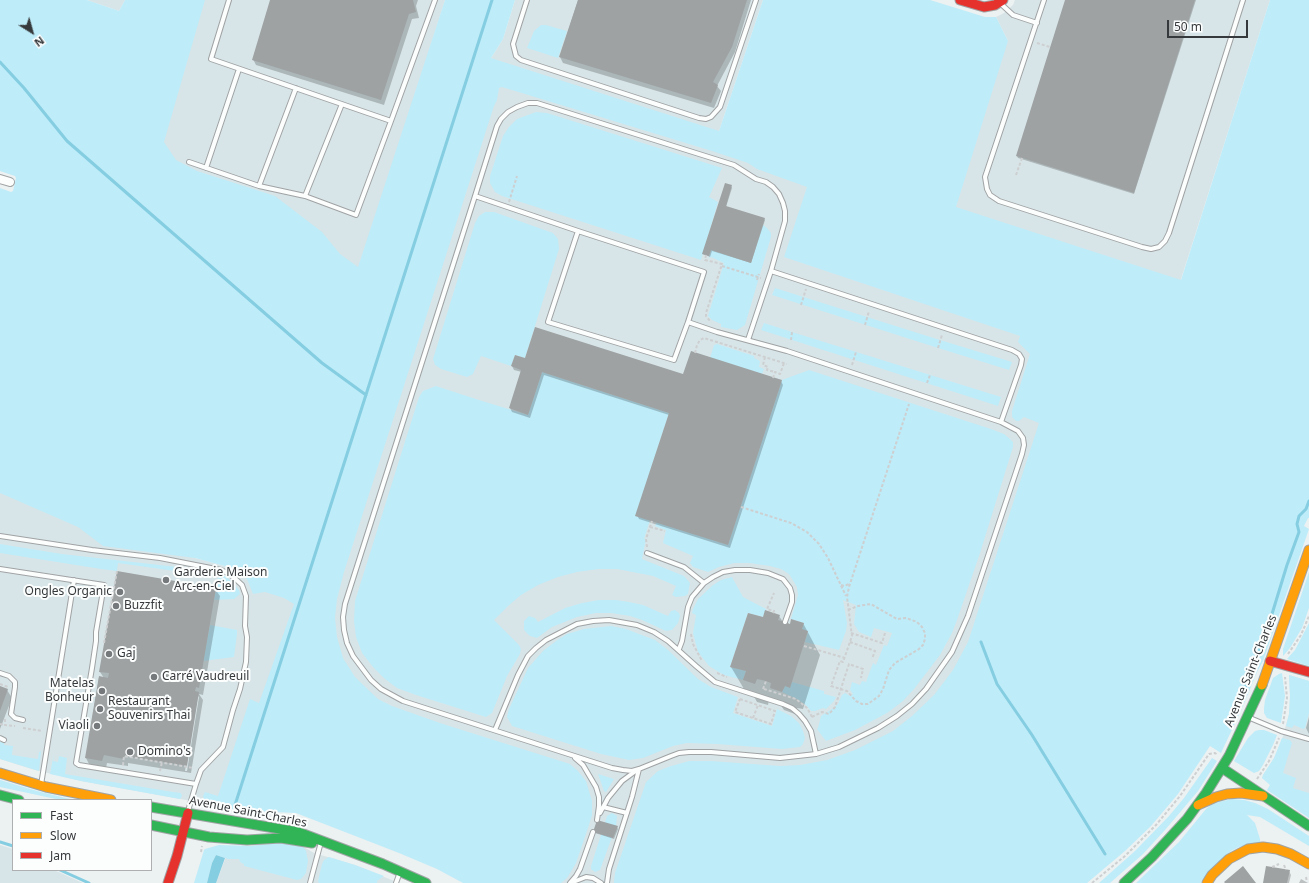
<!DOCTYPE html>
<meta charset="utf-8">
<style>
body{margin:0}
#map{position:relative;width:1309px;height:883px;overflow:hidden;background:#ecf1f2;font-family:"Noto Sans",sans-serif}
canvas{display:block}
.legend{position:absolute;left:12px;top:799px;width:140px;height:72px;box-sizing:border-box;background:#fcfefe;border:1px solid #adafb0;margin:0;padding:5px 7px;list-style:none;font-size:12px;color:#36393b}
.legend li{display:flex;align-items:center;gap:8px;height:20px}
.legend b{width:20px;border:1px solid #adafb0}
.north{position:absolute;left:12px;top:12px;width:40px;height:40px;-webkit-text-stroke:3px #fcfefe;paint-order:stroke;rotate:143deg;font-size:11px;font-weight:700;line-height:16px;text-align:center;color:#36393b}
.north::after{content:'';display:block;margin:auto;width:14px;height:18px;background:#36393b;clip-path:polygon(50% 0,100% 100%,50% 72%,0 100%)}
.scale{position:absolute;left:1167px;top:20px;width:81px;height:18px;box-sizing:border-box;border:2px solid #36393b;border-top:0;padding-left:5px;font-size:12px;line-height:14px;white-space:nowrap;color:#36393b;-webkit-text-stroke:3px #fcfefe;paint-order:stroke}
</style>
<div id="map">
<canvas width="1309" height="883"></canvas>
<ul class="legend">
<li><b style="height:5px;background:#30b455"></b>Fast</li>
<li><b style="height:5px;background:#ff9f0a"></b>Slow</li>
<li><b style="height:5px;background:#e5322d"></b>Jam</li>
</ul>
<div class="north">N</div>
<div class="scale">50 m</div>
</div>
<script>
const c = document.querySelector('canvas').getContext('2d');
c.lineJoin = 'round';
function fillPath(path, color) { c.fillStyle = color; c.fill(path, 'evenodd'); }
const poly = rows => new Path2D(rows.map(r => 'M' + r).join(''));
function stroke(path, color, width, dash) { c.strokeStyle = color; c.lineWidth = width; c.lineCap = dash ? 'butt' : 'round'; c.setLineDash(dash || []); c.stroke(path); }
function write(font, color, halo, rows, align = 'center') {
  c.font = font + ' "Noto Sans",sans-serif'; c.lineWidth = 4; c.setLineDash([]); c.textBaseline = 'middle'; c.strokeStyle = halo; c.fillStyle = color; for (const [text, x, y, turn = 0] of rows) {
    c.save(); c.translate(x, y); c.rotate((+turn || 0) * Math.PI / 180); c.textAlign = isNaN(turn) ? turn : align; if (halo) c.strokeText(text, 0, 0); c.fillText(text, 0, 0); c.restore();
  }
}
fillPath(poly([
 [87,0,125,0,119,11],
 [202,0,445,0,429,51,352,376,139,195],
 [515,0,763,0,719,131,1008,41,996,17,1004,13,1013,5,1015,0,1270,0,1181,279,1085,883,482,883,286,697,491,58,503,39],
 [0,491,195,558,236,569,300,588,230,808,81,781,35,770,0,759],
 [1289,675,1309,681,1309,818,1274,786,1262,778,1263,775,1274,758,1281,743,1289,714,1290,696],
 [262,844,302,846,314,853,355,865,399,883,216,883,230,846,251,846],
 [0,845,13,849,13,870,54,870,83,883,0,883]
]), '#d8e5e8');
fillPath(poly([
 [0,0,87,0,119,11,125,0,205,0,164,142,176,160,197,171,275,196,322,232,340,254,358,267,445,0,515,0,503,39,491,58,719,131,763,0,930,0,985,17,996,17,1008,41,956,207,1181,280,1270,0,1309,0,1309,518,1308,518,1304,526,1309,529,1263,661,1257,672,1243,706,1221,753,1210,746,1178,794,1151,826,1125,851,1087,883,614,883,615,873,646,782,658,771,671,766,689,761,711,761,780,766,800,765,827,760,855,750,893,731,912,716,934,695,953,670,968,642,1039,423,1024,417,1019,421,1016,421,1012,417,1012,411,1030,354,1018,342,1020,336,784,257,807,187,757,169,748,163,712,151,502,87,499,88,497,100,494,106,344,572,337,599,335,618,337,637,343,658,355,677,378,699,392,706,440,723,570,764,578,771,586,781,592,801,592,815,589,825,576,863,567,878,561,883,463,883,437,869,399,853,296,813,252,811,249,810,242,812,230,808,205,803,203,796,205,792,218,796,250,699,259,703,294,604,284,598,265,592,253,594,247,579,236,569,195,558,103,546,78,527,0,493,0,188,11,192,13,191,16,178,15,176,0,171],
 [541,25,546,25,567,31,558,58,527,48,534,31],
 [536,112,547,113,722,168,709,197,718,202,701,260,502,196,495,192,490,183,490,176,503,136,509,127,517,119],
 [485,212,494,212,553,233,558,239,559,249,525,358,515,355,511,366,481,356,473,374,467,377,441,369,435,365,433,359,475,223,479,216],
 [763,225,767,228,771,233,771,237,745,325,737,330,721,327,721,324,712,320,708,316,724,263,711,257,709,258,711,250,751,263],
 [775,288,940,340,1012,362,1009,370,938,348,772,295],
 [764,323,792,332,1001,397,998,406,761,330],
 [717,344,754,356,754,358,760,361,759,367,764,369,762,374,710,358,714,345],
 [809,370,991,429,1004,434,1010,439,1013,442,1013,447,980,553,957,620,952,633,940,655,914,689,903,701,887,713,855,730,826,741,817,729,818,728,821,716,832,709,838,704,842,695,845,693,850,696,853,694,850,690,852,682,860,685,862,681,866,682,873,663,876,665,884,645,887,646,892,633,874,628,871,637,859,632,854,624,856,605,843,600,847,623,846,631,839,650,805,642,808,632,802,629,804,623,791,619,798,595,797,587,789,574,781,569,770,566,749,563,734,563,719,567,708,572,693,567,690,563,693,556,663,543,666,530,655,526,657,522,728,545,782,380],
 [542,372,669,413,636,515,650,520,644,539,646,539,642,559,684,576,690,583,689,588,688,594,685,596,676,597,672,595,676,586,653,576,617,569,599,569,577,572,558,577,538,585,521,595,508,606,494,620,519,645,521,649,520,654,507,676,492,713,486,717,416,695,397,688,385,679,373,667,362,653,356,637,354,621,355,601,419,397,423,391,436,386,482,401,528,415],
 [0,544,62,554,186,568,199,573,214,575,219,575,225,576,231,581,239,590,240,594,234,599,214,600,218,577,118,563,117,571,101,569,0,553],
 [1309,572,1309,608,1302,628,1290,648,1283,656,1283,649],
 [732,577,743,597,766,609,763,617,748,613,730,667,746,671,743,680,724,675,709,666,698,652,693,633,696,615,692,613,693,609,698,599,713,585,721,580],
 [599,600,616,600,629,602,643,605,668,616,671,611,675,610,679,613,680,616,678,623,672,630,666,631,642,620,630,616,611,613,596,613,577,617,552,627,537,638,530,636,524,630,524,621,529,616,535,618,538,622,565,608,582,603],
 [1309,623,1309,666,1287,659,1295,650],
 [210,625,237,630,237,634,234,657,203,661],
 [611,626,626,629,655,640,668,650,698,679,711,687,738,697,733,713,772,726,777,709,791,716,799,723,803,731,805,738,803,744,800,747,782,749,717,744,687,743,673,746,643,758,629,760,601,754,512,726,507,717,509,709,528,668,543,651,556,641,567,634,584,629],
 [1282,673,1285,696,1281,723,1267,718,1264,713,1264,708,1265,700,1273,678,1279,674],
 [1289,675,1309,681,1309,713,1305,728,1303,729,1294,725,1292,728,1286,726,1289,714,1290,696],
 [792,682,824,691,824,694,836,697,834,701,826,709,823,708,815,711,811,711,806,705,797,699,782,692,785,686,790,687],
 [1259,730,1264,730,1277,735,1273,745,1263,765,1259,771,1254,773,1234,761,1248,738,1255,731],
 [1282,738,1290,740,1292,743,1283,773,1296,778,1293,788,1309,793,1309,818,1267,790,1270,785,1262,778,1263,775,1274,758],
 [0,742,4,743,4,745,13,746,12,755,38,759,39,752,41,751,39,771,0,759],
 [54,753,53,761,58,762,59,756,67,758,65,774,173,792,181,793,182,796,180,799,81,781,50,774],
 [1212,758,1217,761,1198,791,1165,830,1143,854,1110,883,1099,883,1135,851,1169,816,1184,798],
 [598,774,614,779,606,792,604,791],
 [0,780,37,791,74,800,56,799,0,787],
 [1232,799,1244,800,1255,803,1268,809,1309,836,1309,846,1260,817,1247,815,1255,823,1260,839,1260,843,1239,847,1231,851,1202,880,1201,883,1136,883,1179,842,1206,809,1211,805,1219,802],
 [612,813,617,816,616,826,600,870,595,872,591,869,591,866,607,816],
 [281,843,303,847,306,851,308,861,306,873,301,879,297,880,244,866,244,864,241,863,239,859,228,859,216,855,212,863,207,883,194,883,204,850,205,849,219,845,251,846],
 [329,857,355,865,384,876,377,881,377,883,319,883,318,881,322,864,324,860]
]), '#beecf9');
fillPath(poly([
 [216,855,225,858,216,883,207,883,212,863]
]), '#85cde1');
fillPath(poly([
 [271,0,418,0,416,6,419,18,412,19,384,105,256,65,253,59],
 [578,0,751,0,735,52,717,86,721,91,714,108,563,63,560,57],
 [1066,0,1196,0,1134,194,1018,158,1017,156],
 [731,186,732,188,726,207,764,219,765,220,751,263,712,251,710,257,703,254],
 [526,359,684,375,781,381,783,385,730,548,639,519,637,515,669,415,544,375,530,418,512,412,510,408,522,372,514,370,512,366],
 [215,589,220,596,203,695,199,694,203,700,191,773,128,763,128,766,107,763,106,768,90,766,86,758,99,677,104,678,100,672],
 [197,695,199,697,187,771,185,771],
 [779,616,783,622,790,625,803,623,820,655,803,709,797,708,795,714,784,710,780,704,769,700,768,705,757,702,751,691,744,689,731,667,763,618],
 [0,687,7,690,12,698,0,729],
 [1309,717,1309,734,1306,728],
 [617,827,618,829,614,839,595,833,594,832],
 [1289,871,1291,875,1289,883,1264,883],
 [1301,879,1308,883,1299,883]
]), '#0003');
stroke(poly([
 [0,62,24,88,67,141,322,363,366,395],
 [981,642,997,684,1032,735,1105,854],
 [1233,716,1253,670,1272,614,1287,565,1299,532,1297,524,1299,516,1306,509,1309,501],
 [235,805,492,0],
 [0,842,13,846],
 [60,870,89,883]
]), '#85cde1', 3);
fillPath(poly([
 [270,0,413,0,416,12,409,14,381,100,252,60],
 [578,0,747,0,732,47,713,82,718,85,711,103,559,57],
 [1065,0,1195,0,1134,193,1016,156],
 [725,183,732,185,726,206,765,218,751,263,711,250,709,256,702,254],
 [535,327,683,374,691,351,782,380,728,545,635,516,669,413,542,372,528,415,509,408,521,370,511,366,515,355,525,358],
 [117,571,216,588,199,688,196,687,195,691,199,692,187,766,124,756,124,759,104,755,102,761,85,758,99,676,108,678,109,673,99,672],
 [765,610,780,615,778,620,785,622,790,624,791,619,804,623,802,629,808,631,790,688,785,686,782,692,770,688,771,683,766,681,757,679,755,684,743,680,746,671,730,667,748,613,763,617],
 [0,686,8,689,0,711],
 [597,820,618,826,613,838,593,832],
 [1243,866,1256,883,1225,883,1224,882],
 [1266,866,1290,870,1287,883,1263,883]
]), '#9ea2a3');
const lane = poly([
 [229,0,211,59,391,121,435,0],
 [527,0,513,44,516,56,521,60,699,118,706,119,711,117,720,107,756,0],
 [1044,0,985,177,987,189,990,195,999,201,1142,247,1151,249,1159,247,1165,241,1169,233,1243,0],
 [1000,3,1013,15,1037,23],
 [342,104,305,196,356,215,391,121],
 [189,162,259,186,305,196],
 [206,168,239,69],
 [259,186,296,88],
 [475,196,578,231,704,272,688,322,717,332,787,351,1001,422,1018,431,1023,438,1024,445,1022,454,968,616,952,652,926,689,912,704,897,716,878,728,839,747,816,754,780,758,711,752,689,752,679,753,671,756,639,769,632,771,623,770,612,768,403,701,381,689,371,680,353,656,347,643,344,630,343,617,345,604,475,196],
 [475,196,497,126,501,119,508,112,517,107,528,103,537,103,734,165,756,179,766,182,773,187,779,194,783,203,785,211,785,221,771,271],
 [578,231,548,322,674,360,688,322],
 [748,340,771,271,1012,350,1019,354,1022,359,1021,365,1001,422],
 [0,536,92,550,160,558,221,570,230,574,242,585,246,596,245,626,247,637,246,662,240,689,233,710,223,747,201,770,196,784],
 [647,553,684,567,704,583],
 [0,569,104,585,96,632,96,641,92,668,76,763,79,765,196,784,188,811],
 [679,649,682,641,688,607,692,597,704,583,713,577,723,572,735,570,750,570,768,573,783,579,790,588,792,595,792,602,785,622],
 [0,673,9,676,15,682,15,687,11,714,15,718,23,720],
 [1250,718,1281,731,1309,739],
 [495,730,518,675,528,656,536,648,546,640,577,624,593,621,609,620,637,625,654,632,668,641,696,666,715,682,783,704,792,708,799,714,805,721,811,731,816,754],
 [0,738,4,740],
 [575,758,583,765,596,787,599,797,599,806,597,820],
 [41,785,74,580],
 [603,807,627,813],
 [600,813,608,798,622,781,637,770],
 [573,882,586,877,593,878,601,883],
 [310,883,321,842],
 [396,883,400,872],
 [570,883,576,876,580,869,593,832],
 [607,883,609,869,632,797,639,769]
]);
const street = poly([
 [0,179,10,182]
]);
const fast = poly([
 [1222,768,1309,826],
 [0,795,19,800],
 [151,807,298,832,383,864,426,883],
 [151,825,209,837,247,840,281,838,312,843],
 [1124,883,1152,857,1187,819,1206,793,1229,756,1262,685]
]);
const slow = poly([
 [1262,685,1309,550],
 [0,773,46,787,111,800],
 [1198,805,1216,797,1227,794,1241,793,1263,796],
 [1207,883,1212,875,1229,859,1248,849,1263,847,1277,849,1291,854,1309,864]
]);
const jam = poly([
 [960,0,984,7,995,5,1003,0],
 [1270,661,1309,672],
 [168,883,177,856,188,813]
]);
stroke(lane, '#a0a3a4', 6);
stroke(street, '#a0a3a4', 10);
stroke(fast, '#a0a3a4', 11);
stroke(slow, '#a0a3a4', 11);
stroke(jam, '#a0a3a4', 11);
stroke(poly([
 [1037,43,1050,47],
 [1016,175,1022,158],
 [509,202,517,176],
 [706,255,705,260,722,264,706,313,706,316,710,321],
 [722,266,761,278],
 [757,280,759,274],
 [801,305,806,289],
 [865,325,869,311],
 [791,340,792,332],
 [938,348,942,335],
 [695,353,697,345,700,340,704,338,787,364],
 [765,357,763,365,768,367,767,370,775,372],
 [852,365,856,352],
 [773,378,775,372,780,374,784,363],
 [927,383,930,375],
 [741,507,791,523,807,532,819,544,828,558,846,596],
 [650,527,665,531],
 [647,547,646,539,652,521],
 [841,585,844,586,849,584],
 [848,610,858,606,871,604,897,619,906,618,917,622,922,627,925,633,925,639,923,645,919,649,895,663,889,670,883,689,879,696,868,704,862,704,856,701,847,691,831,686,840,661,843,662,852,636,847,597,849,587,909,404],
 [773,613,774,611,767,609,774,593],
 [851,633,882,643,885,633],
 [691,634,693,644,702,661],
 [850,642,875,651,872,659],
 [104,643,117,571],
 [804,646,845,658],
 [1288,654,1301,635,1309,616],
 [717,673,727,677],
 [0,684,8,687],
 [763,689,766,681],
 [764,689,796,699,807,708,812,717],
 [740,699,775,711,771,724,735,712,740,699],
 [812,717,822,712,829,714,835,707,849,664,863,669,861,678],
 [753,718,758,705],
 [5,719,5,725,15,726],
 [0,724,5,725],
 [1283,724,1287,698,1285,677],
 [23,728,42,731],
 [123,765,124,756,194,768],
 [160,771,162,762],
 [1257,779,1269,761,1279,738],
 [201,852,202,846],
 [1284,865,1286,870],
 [1272,867,1279,864],
 [1306,877,1307,882],
 [1092,883,1125,856,1156,825,1180,796,1209,754,1215,753,1218,755]
]), '#cdcfd0', 2, [3, 2]);
stroke(lane, '#fcfdfd', 4);
stroke(street, '#fcfdfd', 8);
stroke(fast, '#30b455', 9);
stroke(slow, '#ff9f0a', 9);
stroke(jam, '#e5322d', 9);
for (const [x, y, r, color] of [
 [166,580,4,"#76797b"],
 [120,592,4,"#76797b"],
 [116,606,4,"#76797b"],
 [109,654,4,"#76797b"],
 [154,677,4,"#76797b"],
 [102,691,4,"#76797b"],
 [100,709,4,"#76797b"],
 [97,726,4,"#76797b"],
 [130,752,4,"#76797b"]
]) { const dot = new Path2D(); dot.arc(x, y, r, 0, 2 * Math.PI); c.fillStyle = color; c.fill(dot); stroke(dot, '#fcfefe', 1.5); }
write('12px', '#36393b', '#fcfefe', [
 ["Garderie Maison",174,573],
 ["Arc-en-Ciel",174,587],
 ["Ongles Organic",112,592,"right"],
 ["Buzzfit",124,606],
 ["Gaj",117,654],
 ["Carré Vaudreuil",162,677],
 ["Matelas",94,684,"right"],
 ["Bonheur",94,698,"right"],
 ["Restaurant",108,702],
 ["Souvenirs Thai",108,716],
 ["Viaoli",89,726,"right"],
 ["Domino's",138,752]
], 'left');
write('12px', '#36393b', '#fcfefe', [
 ["Avenue Saint-Charles",1251,671,-68],
 ["Avenue Saint-Charles",248,812,11]
]);
</script>
